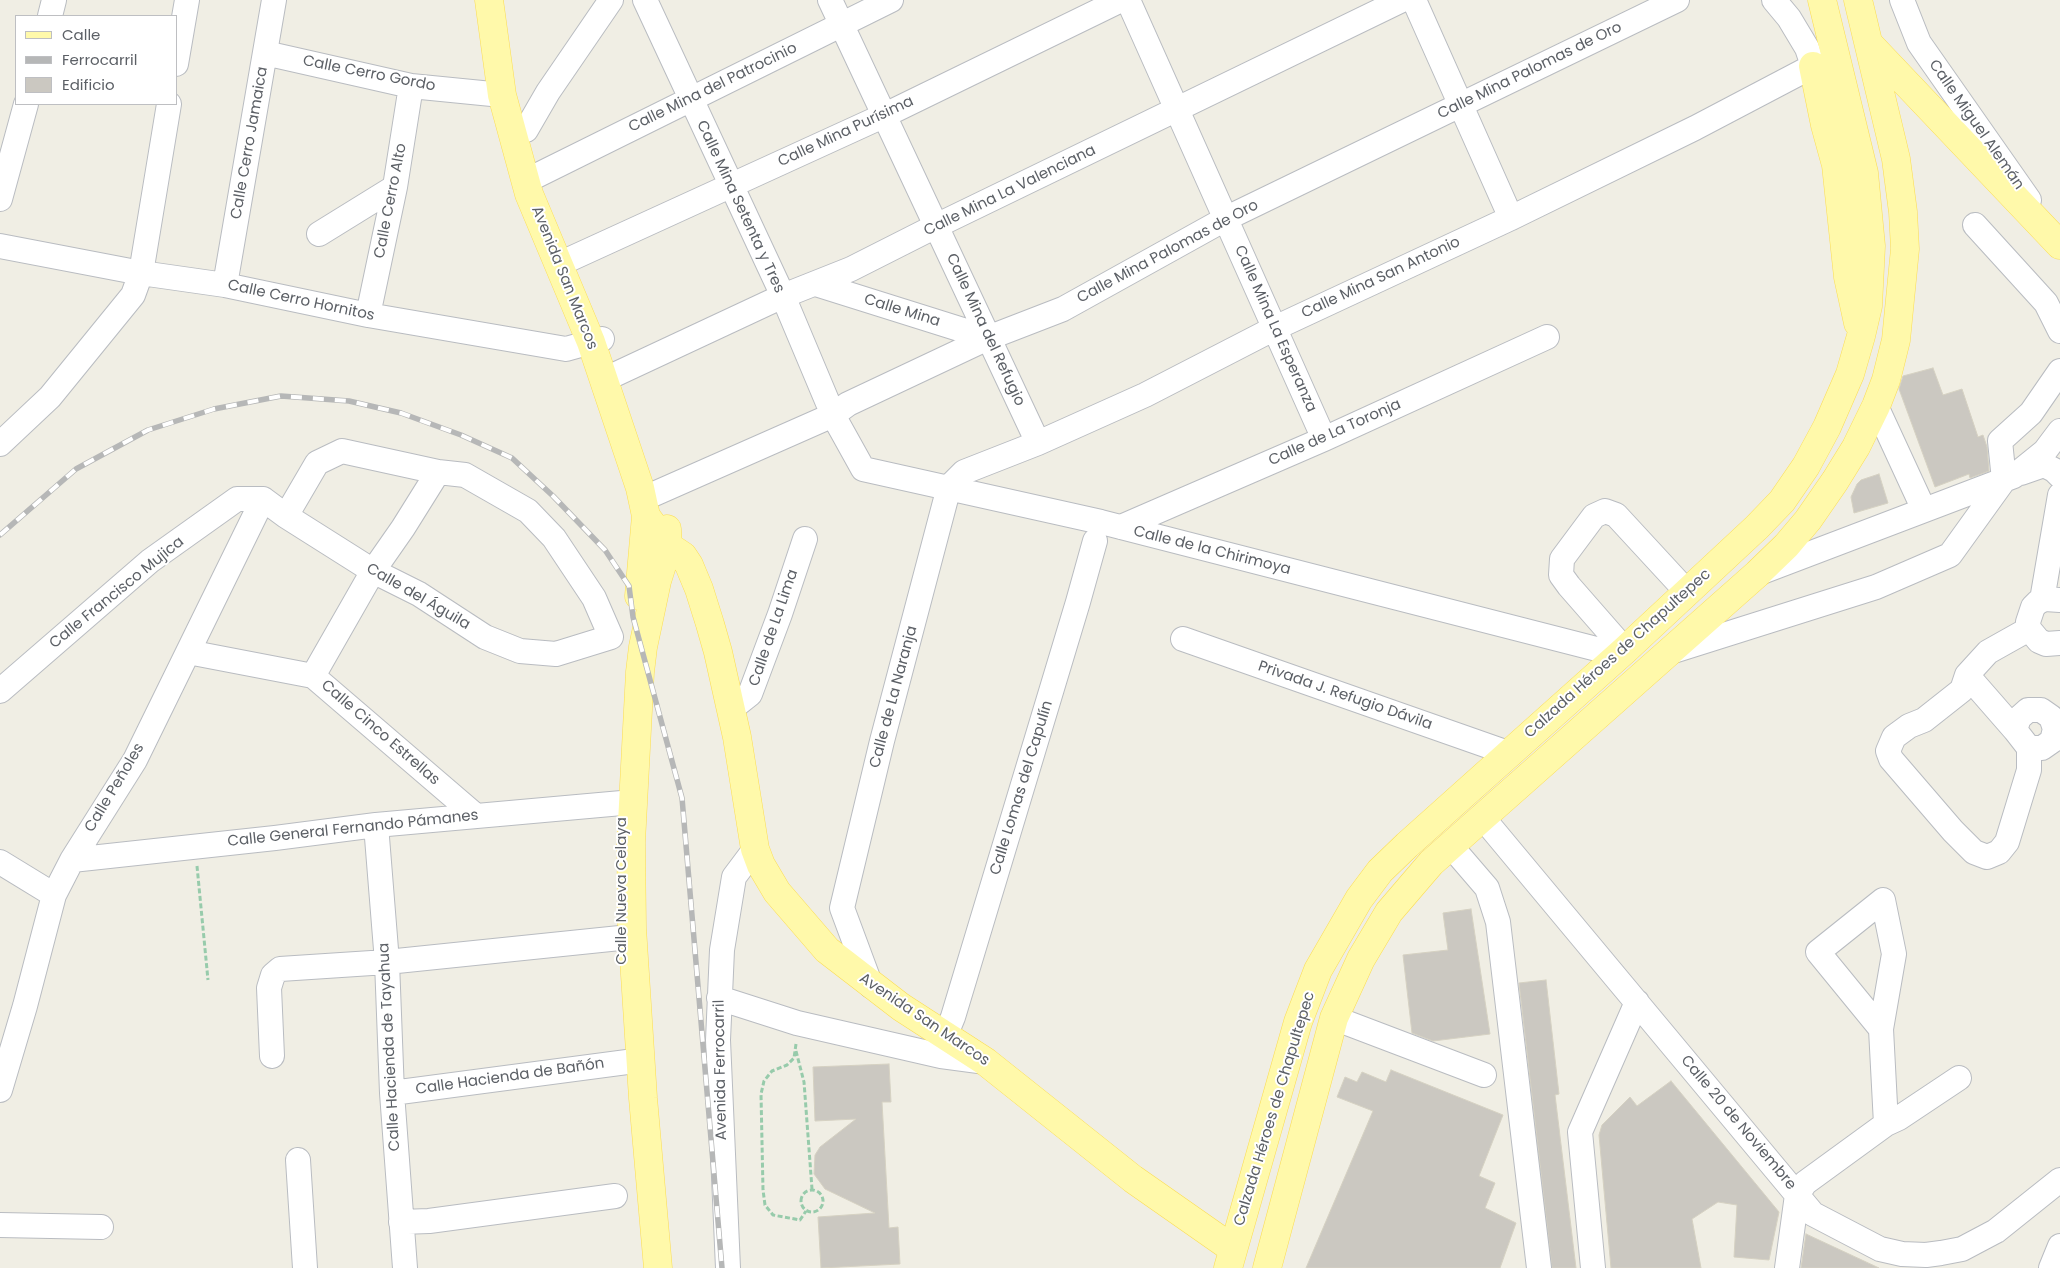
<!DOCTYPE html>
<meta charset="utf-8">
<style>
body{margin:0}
#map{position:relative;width:2060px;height:1268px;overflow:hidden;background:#f0eee4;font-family:Poppins,sans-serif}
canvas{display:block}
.legend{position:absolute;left:15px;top:15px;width:162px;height:90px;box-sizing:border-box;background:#fff;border:1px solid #bebfc2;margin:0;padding:6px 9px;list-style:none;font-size:15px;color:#5c6066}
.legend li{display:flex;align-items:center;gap:10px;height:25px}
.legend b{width:25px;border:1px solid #bebfc2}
</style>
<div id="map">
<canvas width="2060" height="1268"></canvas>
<ul class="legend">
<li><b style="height:6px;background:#fff9aa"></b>Calle</li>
<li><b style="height:6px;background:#b6b7b7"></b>Ferrocarril</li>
<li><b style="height:14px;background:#cbc8c1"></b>Edificio</li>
</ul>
</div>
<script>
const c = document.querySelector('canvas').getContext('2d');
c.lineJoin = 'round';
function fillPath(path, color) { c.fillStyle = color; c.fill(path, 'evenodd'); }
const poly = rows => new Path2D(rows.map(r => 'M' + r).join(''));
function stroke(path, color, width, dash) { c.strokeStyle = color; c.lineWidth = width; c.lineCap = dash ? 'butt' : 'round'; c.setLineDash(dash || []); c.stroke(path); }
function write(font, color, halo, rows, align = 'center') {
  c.font = font + ' Poppins,sans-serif'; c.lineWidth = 4; c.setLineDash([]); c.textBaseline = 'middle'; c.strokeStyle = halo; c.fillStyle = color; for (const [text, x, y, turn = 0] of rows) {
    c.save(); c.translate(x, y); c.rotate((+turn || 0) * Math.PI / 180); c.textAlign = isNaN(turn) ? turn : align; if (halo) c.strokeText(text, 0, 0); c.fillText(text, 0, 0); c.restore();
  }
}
const building = poly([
 [1933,368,1943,395,1962,389,1978,437,1983,435,1987,447,1989,471,1970,478,1969,474,1935,487,1899,389,1903,376,1933,368],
 [1879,474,1888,503,1854,513,1851,497,1857,484,1861,480,1879,474],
 [1471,909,1490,1034,1433,1041,1412,1033,1403,955,1448,950,1443,913,1471,909],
 [1546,980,1559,1094,1555,1095,1576,1268,1552,1268,1519,983,1546,980],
 [889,1064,891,1102,882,1102,889,1228,898,1227,900,1264,821,1268,818,1217,875,1213,825,1189,814,1174,815,1155,820,1147,856,1119,815,1121,813,1067,889,1064],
 [1391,1070,1503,1115,1479,1176,1495,1183,1485,1208,1516,1223,1500,1268,1306,1268,1373,1111,1337,1097,1345,1077,1357,1082,1362,1072,1386,1082,1391,1070],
 [1671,1081,1779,1212,1769,1260,1734,1257,1737,1205,1718,1202,1692,1219,1701,1268,1611,1268,1599,1135,1602,1125,1630,1097,1637,1106,1671,1081],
 [1806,1234,1879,1268,1801,1268,1806,1234]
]);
fillPath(building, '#cbc8c1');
stroke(building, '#d5d1c2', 1);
const minor = poly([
 [645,0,783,296,833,415,863,469,1101,522,1620,655],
 [830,0,1038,443],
 [1128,0,1324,439],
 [1414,0,1511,218],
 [1902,0,1919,43,2029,200],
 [50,16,54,0],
 [265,53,411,86,502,95],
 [176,64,187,0],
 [526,130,548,92,611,0],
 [536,176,891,0],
 [0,199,26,104],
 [1975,225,2046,303,2060,331],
 [319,234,395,187],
 [0,246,141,273,225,285,368,315,566,349,602,339],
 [568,260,883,116,1121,0],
 [816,284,988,338],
 [225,285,274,0],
 [368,315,395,187,411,86],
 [614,375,783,296,851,269,936,226,1402,0],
 [1876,406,1924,510],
 [0,444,50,397,133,295,141,273,169,104],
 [2021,473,2044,465,2054,470,2060,476],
 [654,494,833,415,848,404,988,338,1063,309,1227,218,1677,0],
 [1121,527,1324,439,1547,337],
 [1759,573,2014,476,2045,451,2060,431],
 [2042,600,2060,495],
 [2060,600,2045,599,2038,602,2033,607,2028,622,2029,629,2039,641,2046,644,2060,643],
 [1183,639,1508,753],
 [1625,650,1569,586,1561,575,1562,559,1594,516,1605,511,1616,515,1688,593],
 [188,652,313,676,475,815],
 [1670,652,1876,587,1950,555,2004,480,2000,441,2031,413,2060,371],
 [1967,675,2015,730],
 [313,676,373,571,403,528,438,472],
 [0,691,150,561,237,499,263,499,286,516,373,571,419,594,485,637,520,651,556,654,611,637,594,598,554,538,528,511,465,475,438,472,342,451,317,463,286,516],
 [731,709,750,694,780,614,805,539],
 [2029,748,2042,748,2052,741,2055,729,2051,717,2041,710,2028,710,2019,718,2015,730,2029,748,2029,770,2007,842,1999,852,1987,857,1974,852,1953,831,1891,759,1888,751,1894,737,1909,726,1924,720,1962,690,1967,675,1988,652,2029,629],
 [1483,818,1813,1214,1880,1249,1902,1254,1926,1255,1941,1253,1962,1249,1996,1231,2060,1180],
 [376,825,387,962,392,1093,405,1268],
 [1450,845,1487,888,1498,922,1539,1268],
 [72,860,275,838,376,825,633,802],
 [0,862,54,895],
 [871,986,842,908,882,741,949,487,964,472,1038,443,1145,395,1275,328,1511,218,1695,128,1813,66,1807,48,1789,18,1774,0],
 [719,998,797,1023,941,1056,986,1062],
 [1334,1018,1484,1075],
 [1881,1029,1894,954,1883,900,1818,952,1881,1029,1886,1124],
 [946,1034,953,1017,1078,602,1095,541],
 [272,1056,269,988,273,975,280,969,387,962,620,938],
 [0,1090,25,1006,54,895,72,860,135,760,263,499],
 [392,1093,627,1062],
 [298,1160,305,1268],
 [401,1222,429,1221,615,1196],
 [0,1225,101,1227],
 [728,1268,718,1040,722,950,734,877,755,849],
 [1593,1268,1580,1132,1637,1002],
 [1787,1268,1797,1195,1805,1183,1886,1124,1899,1118,1959,1078],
 [2051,1268,2060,1246]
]);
const major = poly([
 [489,0,502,95,529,194,591,342,640,488,646,516,668,546,683,556,689,565,699,589,710,624,718,652,737,737,755,849,761,865,777,892,827,950,901,1007,986,1062,1133,1179,1233,1249],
 [1870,45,2060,245],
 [1813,66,1825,125,1836,165,1848,277,1858,323],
 [639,596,646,516],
 [658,1268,643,1098,632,928,631,842,640,672,643,647,657,581,668,546,667,529],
 [1228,1268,1298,1022,1318,970,1359,899,1380,871,1407,845,1625,650,1757,527,1782,501,1806,466,1827,427,1850,374,1861,336,1868,306,1871,246,1864,173,1822,0],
 [1267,1268,1334,1018,1361,959,1389,912,1431,863,1757,574,1786,546,1808,520,1835,481,1856,447,1876,406,1886,380,1896,340,1905,249,1903,212,1896,159,1858,0]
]);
stroke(minor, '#b9bcc1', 26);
stroke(major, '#fbdc52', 29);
stroke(poly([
 [197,866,208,980],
 [796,1044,794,1058,787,1065,772,1071,764,1081,761,1094,763,1190,765,1205,773,1215,800,1220,806,1211],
 [796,1051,804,1082,812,1189],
 '801 1201a11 11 0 1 1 22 0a11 11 0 1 1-22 0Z'
]), '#97cbab', 3, [5, 2.5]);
stroke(minor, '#fff', 24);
stroke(major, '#fff9aa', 28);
const rail = poly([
 [0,535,76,469,148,430,214,409,281,396,349,401,401,413,461,435,512,458,553,496,605,550,629,586,633,617,682,798,722,1268]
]);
stroke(rail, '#b6b7b7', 5.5);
stroke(rail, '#fff', 4, [11]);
write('15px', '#5c6066', '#fff', [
 ["Calle Mina Palomas de Oro",1530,71,-26],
 ["Calle Cerro Gordo",369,74,11],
 ["Calle Mina del Patrocinio",713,88,-26],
 ["Calle Miguel Alemán",1976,125,55],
 ["Calle Mina Purísima",846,132,-25],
 ["Calle Cerro Jamaica",250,143,-80],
 ["Calle Mina La Valenciana",1010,191,-26],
 ["Calle Cerro Alto",391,201,-79],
 ["Calle Mina Setenta y Tres",740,207,65],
 ["Calle Mina Palomas de Oro",1168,252,-28],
 ["Avenida San Marcos",564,278,68],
 ["Calle Mina San Antonio",1381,278,-25],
 ["Calle Cerro Hornitos",301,301,12],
 ["Calle Mina",902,311,17],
 ["Calle Mina La Esperanza",1275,329,66],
 ["Calle Mina del Refugio",985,330,65],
 ["Calle de La Toronja",1335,433,-24],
 ["Calle de la Chirimoya",1212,551,14],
 ["Calle Francisco Mujica",117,593,-39],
 ["Calle del Águila",418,597,30],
 ["Calle de La Lima",774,628,-71],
 ["Calzada Héroes de Chapultepec",1618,654,-42],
 ["Privada J. Refugio Dávila",1345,696,19],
 ["Calle de La Naranja",894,697,-75],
 ["Calle Cinco Estrellas",380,733,41],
 ["Calle Peñoles",115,788,-59],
 ["Calle Lomas del Capulín",1022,788,-73],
 ["Calle General Fernando Pámanes",353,829,-6],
 ["Calle Nueva Celaya",622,891,-90],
 ["Avenida San Marcos",924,1020,34],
 ["Calle Hacienda de Tayahua",390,1047,-93],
 ["Avenida Ferrocarril",721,1070,-91],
 ["Calle Hacienda de Bañón",510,1077,-8],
 ["Calzada Héroes de Chapultepec",1275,1109,-73],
 ["Calle 20 de Noviembre",1738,1123,50]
]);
</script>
